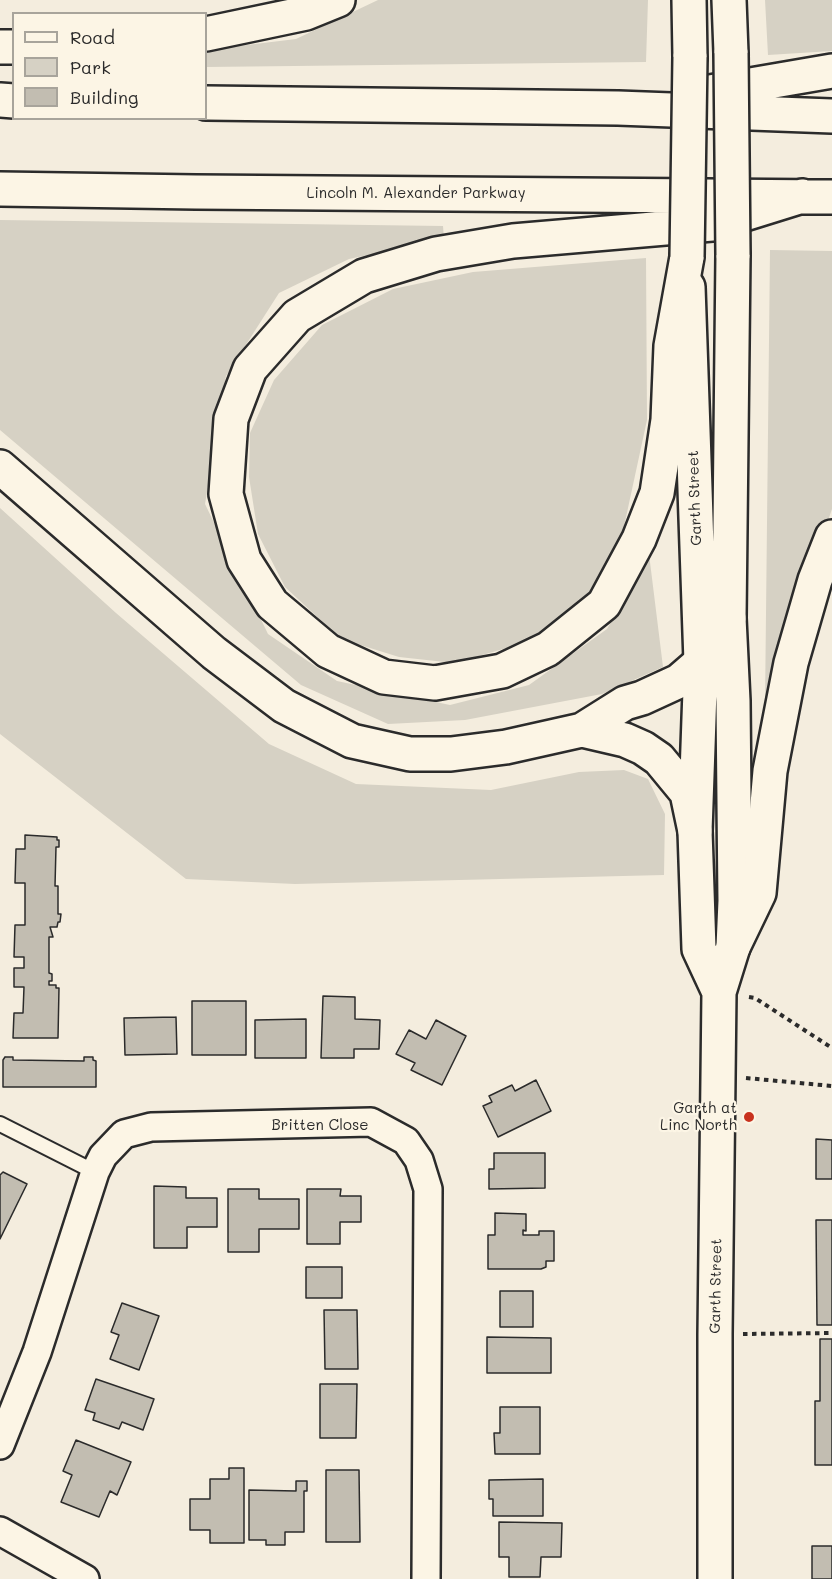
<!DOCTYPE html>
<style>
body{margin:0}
#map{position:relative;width:832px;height:1579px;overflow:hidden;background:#f4edde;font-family:Mali,sans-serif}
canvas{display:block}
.legend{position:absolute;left:12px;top:12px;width:195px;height:108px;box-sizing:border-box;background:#fcf5e5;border:2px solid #a8a49b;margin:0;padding:8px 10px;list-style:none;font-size:18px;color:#2b2b2b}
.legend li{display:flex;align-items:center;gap:12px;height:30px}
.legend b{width:30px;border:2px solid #a8a49b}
</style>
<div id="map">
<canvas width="832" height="1579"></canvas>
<ul class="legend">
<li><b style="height:8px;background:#fcf5e5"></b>Road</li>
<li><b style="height:16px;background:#d6d1c4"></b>Park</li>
<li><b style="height:16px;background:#c2bdb1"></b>Building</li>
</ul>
</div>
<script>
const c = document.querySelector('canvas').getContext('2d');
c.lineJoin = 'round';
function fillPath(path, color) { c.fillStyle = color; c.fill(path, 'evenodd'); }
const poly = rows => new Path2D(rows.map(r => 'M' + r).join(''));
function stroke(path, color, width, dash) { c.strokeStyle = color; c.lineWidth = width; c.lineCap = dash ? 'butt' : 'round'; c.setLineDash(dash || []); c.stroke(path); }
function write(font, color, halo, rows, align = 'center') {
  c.font = font + ' Mali,sans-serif'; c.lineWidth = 4.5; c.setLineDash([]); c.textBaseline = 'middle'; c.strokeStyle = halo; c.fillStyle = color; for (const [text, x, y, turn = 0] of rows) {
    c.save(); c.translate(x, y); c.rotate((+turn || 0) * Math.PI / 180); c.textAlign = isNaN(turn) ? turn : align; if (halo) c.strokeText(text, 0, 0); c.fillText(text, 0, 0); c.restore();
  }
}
fillPath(poly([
 [378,0,648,0,646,62,206,67,206,50,296,39],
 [765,0,832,0,832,51,768,55],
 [0,220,443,226,444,239,349,259,279,293,226,376,205,504,268,634,337,681,450,705,529,685,607,629,649,554,663,667,602,694,465,720,388,724,301,685,0,430],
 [770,250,832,251,832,509,765,704],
 [646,258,647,420,620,545,589,596,535,640,454,663,399,657,341,639,285,587,258,534,249,477,250,433,274,380,322,325,393,289,473,272],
 [0,508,116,613,269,744,356,784,491,790,579,772,624,770,648,779,665,814,664,875,295,884,186,879,0,734]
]), '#d6d1c4');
const building = poly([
 [25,835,57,837,57,840,59,840,59,847,56,847,55,886,58,886,58,914,61,914,60,922,58,922,57,927,50,927,53,937,49,937,49,973,52,974,52,981,49,981,49,985,56,985,56,988,59,988,58,1038,13,1038,14,1013,23,1013,24,987,14,987,14,968,24,968,24,957,14,957,15,925,25,925,25,883,15,883,16,849,25,849,25,835],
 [323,996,355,997,355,1019,380,1020,379,1049,354,1049,354,1058,321,1058,323,996],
 [192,1001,246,1001,246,1055,192,1055,192,1001],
 [176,1017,177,1054,125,1055,124,1018,176,1017],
 [306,1019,306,1058,255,1058,255,1020,306,1019],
 [436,1020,466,1036,442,1085,411,1070,415,1063,396,1054,409,1030,426,1039,436,1020],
 [5,1057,13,1057,13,1060,84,1061,84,1057,93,1057,93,1060,96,1061,96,1087,3,1087,3,1060,5,1057],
 [536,1080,551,1111,498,1137,483,1106,492,1102,489,1096,512,1085,515,1091,536,1080],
 [816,1139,832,1140,832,1179,816,1179,816,1139],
 [494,1153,545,1153,545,1188,489,1189,489,1169,494,1169,494,1153],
 [3,1172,27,1184,0,1239,0,1175,3,1172],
 [154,1186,186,1187,186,1198,217,1198,217,1227,187,1227,187,1248,154,1248,154,1186],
 [228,1189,259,1189,259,1199,299,1199,299,1229,259,1229,259,1252,228,1252,228,1189],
 [307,1189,341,1189,340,1196,361,1196,361,1222,340,1222,340,1244,307,1244,307,1189],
 [495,1213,526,1214,526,1231,523,1230,523,1235,539,1235,539,1231,554,1231,554,1261,546,1261,546,1267,541,1269,488,1269,488,1235,495,1235,495,1213],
 [816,1220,832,1220,832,1325,817,1325,816,1220],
 [306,1267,342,1267,342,1298,306,1298,306,1267],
 [500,1291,533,1291,533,1327,500,1327,500,1291],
 [122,1303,159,1316,139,1370,110,1359,119,1335,111,1332,122,1303],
 [324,1310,357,1310,358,1369,325,1369,324,1310],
 [487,1337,551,1338,551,1373,487,1373,487,1337],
 [820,1339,832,1339,832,1465,815,1465,815,1401,820,1401,820,1339],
 [96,1379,154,1399,143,1430,122,1422,119,1429,93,1420,95,1413,85,1410,96,1379],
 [320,1384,357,1384,356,1438,320,1438,320,1384],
 [500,1407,540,1407,540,1454,495,1454,494,1433,500,1433,500,1407],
 [76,1440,131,1462,117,1495,110,1491,99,1517,61,1502,72,1475,63,1471,76,1440],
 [229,1468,244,1468,244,1543,210,1543,210,1530,190,1530,190,1499,210,1499,210,1479,229,1479,229,1468],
 [326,1470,359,1470,360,1542,326,1542,326,1470],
 [543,1479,543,1516,493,1516,493,1499,489,1499,489,1480,543,1479],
 [296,1481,307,1481,307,1491,304,1491,304,1532,285,1532,285,1545,266,1545,266,1540,249,1540,249,1490,296,1491,296,1481],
 [499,1522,562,1523,561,1557,541,1557,540,1577,509,1577,509,1557,499,1557,499,1522],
 [812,1546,832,1546,832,1579,812,1579,812,1546]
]);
fillPath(building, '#c2bdb1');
stroke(building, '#2b2b2b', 1.5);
const service = poly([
 [0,1124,95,1172]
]);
const minor = poly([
 [0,1445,37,1352,95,1172,103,1156,124,1134,151,1127,371,1122,406,1141,419,1160,428,1189,426,1579],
 [0,1531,85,1579]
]);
const secondary = poly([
 [689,0,690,57],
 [729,0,731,53],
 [688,287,701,662,695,831,699,949,719,992],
 [715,1579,715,1334,719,992,733,947,735,901,733,701,729,618,733,255]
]);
const motorway = poly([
 [206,34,306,13,338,0],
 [0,47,14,47],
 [704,93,832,71],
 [0,100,14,101],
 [206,103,618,108,832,116],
 [0,189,196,192,832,197],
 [687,257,671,346,668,420,657,493,639,539,604,604,548,649,502,671,435,683,384,677,328,651,272,604,244,560,226,494,231,419,250,369,297,316,364,276,436,254,513,241,712,224,802,196],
 [0,467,214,653,284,706,352,741,410,754,451,754,506,747,582,730,625,703,642,698,679,681,701,662,729,618],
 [582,730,625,740,643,748,659,759,687,793,695,831],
 [733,947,759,893,770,771,791,663,815,580,832,537]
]);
stroke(service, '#2b2b2b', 18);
stroke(minor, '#2b2b2b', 32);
stroke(secondary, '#2b2b2b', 38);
stroke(motorway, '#2b2b2b', 38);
stroke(poly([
 [749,997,755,998,832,1048],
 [746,1078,832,1086],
 [743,1334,832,1333]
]), '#2b2b2b', 4, [4.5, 4.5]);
stroke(service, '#fcf5e5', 14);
stroke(minor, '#fcf5e5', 27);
stroke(secondary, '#fcf5e5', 33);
stroke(motorway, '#fcf5e5', 33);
const secondaryBridge = poly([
 [731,53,733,255],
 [687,257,690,57]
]);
stroke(secondaryBridge, '#2b2b2b', 38, []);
stroke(secondaryBridge, '#fcf5e5', 33);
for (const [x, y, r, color] of [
 [749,1117,6,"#c8321e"]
]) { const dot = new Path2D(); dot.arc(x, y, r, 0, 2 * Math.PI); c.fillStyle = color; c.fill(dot); stroke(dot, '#fcf5e5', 2); }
write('15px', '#2b2b2b', '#fcf5e5', [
 ["Lincoln M. Alexander Parkway",416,193],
 ["Garth Street",695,498,-92],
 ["Britten Close",320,1125],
 ["Garth Street",716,1286,-89]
]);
write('15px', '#2b2b2b', '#fcf5e5', [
 ["Garth at",737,1108],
 ["Linc North",737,1125]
], 'right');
</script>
